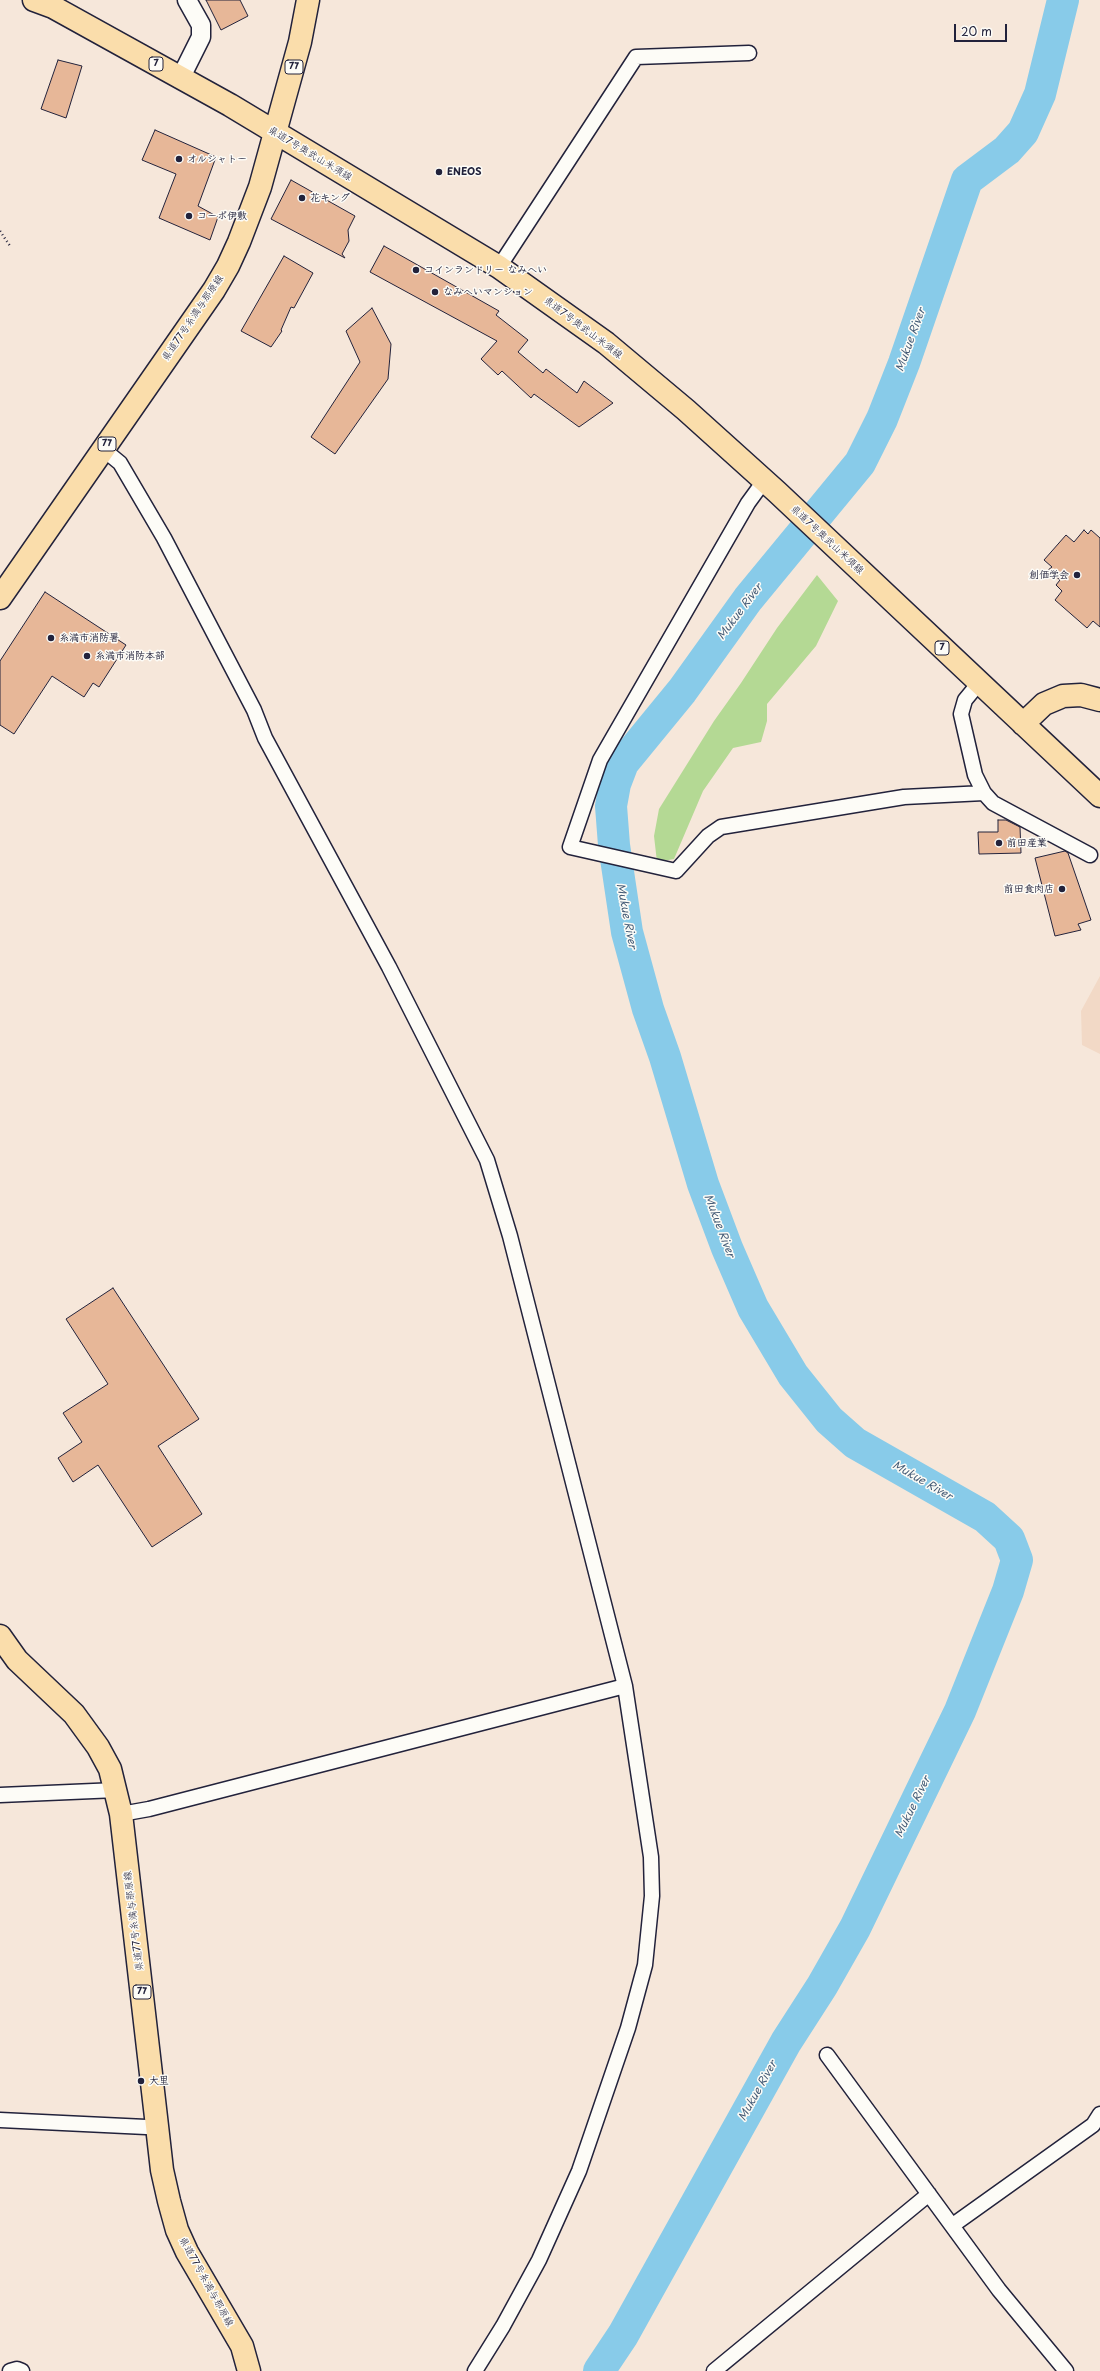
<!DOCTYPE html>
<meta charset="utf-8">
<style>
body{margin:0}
#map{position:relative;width:1100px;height:2371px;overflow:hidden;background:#f6e7da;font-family:"Playpen Sans",sans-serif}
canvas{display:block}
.scale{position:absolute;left:954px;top:24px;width:53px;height:18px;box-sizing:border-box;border:2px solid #22223b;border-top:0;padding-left:5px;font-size:12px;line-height:14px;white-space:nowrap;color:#22223b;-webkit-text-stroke:3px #fdfcf7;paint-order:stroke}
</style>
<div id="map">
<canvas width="1100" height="2371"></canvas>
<div class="scale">20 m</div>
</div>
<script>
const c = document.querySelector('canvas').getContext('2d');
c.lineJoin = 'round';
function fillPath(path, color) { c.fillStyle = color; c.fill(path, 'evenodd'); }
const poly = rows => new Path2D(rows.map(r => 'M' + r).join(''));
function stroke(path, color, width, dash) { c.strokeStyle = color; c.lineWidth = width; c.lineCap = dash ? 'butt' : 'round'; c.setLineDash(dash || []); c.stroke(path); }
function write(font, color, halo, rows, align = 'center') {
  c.font = font + ' "Playpen Sans","Klee One",sans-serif'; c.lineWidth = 3; c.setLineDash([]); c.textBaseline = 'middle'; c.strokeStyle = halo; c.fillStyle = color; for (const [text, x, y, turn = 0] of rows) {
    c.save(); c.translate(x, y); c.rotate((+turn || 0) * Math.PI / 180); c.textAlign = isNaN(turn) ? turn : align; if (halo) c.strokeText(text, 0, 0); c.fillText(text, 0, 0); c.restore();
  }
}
fillPath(poly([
 [1100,976,1100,1054,1082,1045,1081,1011]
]), '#f2d9c6');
fillPath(poly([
 [817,575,838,601,816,646,767,704,767,721,761,742,733,748,703,791,674,859,657,862,654,836,659,809,714,721,741,683,777,628]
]), '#b4d994');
stroke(poly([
 [599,2371,623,2335,786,2042,822,1986,855,1928,960,1711,1008,1591,1017,1560,1009,1539,985,1517,855,1443,829,1420,793,1375,753,1308,727,1248,703,1184,665,1057,648,1009,627,932,614,845,611,806,615,784,623,763,682,691,748,599,860,463,882,419,904,363,967,180,1007,150,1023,132,1040,94,1063,0]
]), '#88cbe9', 32);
const building = poly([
 [206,0,240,0,248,16,221,30,206,0],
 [58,60,82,66,66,118,41,109,58,60],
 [155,130,216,157,198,206,218,217,210,240,159,218,176,174,142,160,155,130],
 [291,180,355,216,348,230,349,241,342,254,345,258,271,219,291,180],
 [384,246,499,311,496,315,528,340,518,352,543,373,546,369,577,393,584,381,613,403,579,427,534,394,531,398,502,371,498,375,481,359,497,341,370,272,384,246],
 [284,256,313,273,294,308,291,307,281,330,282,331,271,347,241,331,284,256],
 [372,308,391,344,388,379,335,454,311,437,360,362,346,331,372,308],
 [1084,530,1088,534,1091,530,1100,538,1100,627,1093,621,1087,628,1055,600,1062,591,1056,585,1060,580,1048,570,1052,567,1044,560,1066,535,1074,542,1084,530],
 [45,592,126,645,99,687,93,683,84,697,52,676,14,734,0,725,0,661,45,592],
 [998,820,1006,820,1020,827,1021,853,979,854,978,832,998,832,998,820],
 [1065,851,1068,853,1091,920,1078,924,1081,930,1055,936,1035,858,1065,851],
 [113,1288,199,1419,158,1446,202,1514,152,1547,98,1465,73,1482,58,1458,82,1442,63,1413,108,1384,66,1319,113,1288]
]);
fillPath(building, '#e7b798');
stroke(building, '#22223b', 1);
const minor = poly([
 [499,267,636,57,749,53],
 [103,449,120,463,164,538,254,710,265,738,389,967,487,1160,510,1236,625,1686,651,1857,652,1896,645,1965,628,2028,579,2171,539,2260,503,2326,475,2371],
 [764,481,748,503,600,760,570,847,676,871,708,836,721,827,904,797,984,793],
 [979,683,965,700,961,714,975,775,984,793,993,803,1090,855],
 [0,1795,117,1790],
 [121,1814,149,1809,625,1686],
 [827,2055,999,2290,1066,2371],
 [0,2120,146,2127,157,2126],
 [953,2225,1093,2125,1100,2114],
 [10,2371,17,2369,22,2371],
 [714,2371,929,2194]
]);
const tertiary = poly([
 [181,77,201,37,201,25,187,0]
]);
const primary = poly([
 [34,0,53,7,230,105,499,267,606,343,686,410,777,492,1100,796],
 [0,598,214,290,228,266,239,242,260,187,300,42,308,0],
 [1023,724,1044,704,1063,696,1081,695,1100,700],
 [0,1636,17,1660,74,1714,98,1747,110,1769,121,1814,157,2126,162,2170,169,2201,177,2230,187,2252,242,2346,249,2371]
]);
stroke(minor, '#22223b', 17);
stroke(tertiary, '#22223b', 21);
stroke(primary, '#22223b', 25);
stroke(poly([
 [0,231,10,246]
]), '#22223b', 2.5, [1, 3]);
stroke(minor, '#fdfcf7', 14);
stroke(tertiary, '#fdfcf7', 18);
stroke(primary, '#faddab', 22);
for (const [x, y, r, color] of [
 [179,159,4,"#22223b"],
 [439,172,4,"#22223b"],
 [302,198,4,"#22223b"],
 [189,216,4,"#22223b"],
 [416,270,4,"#22223b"],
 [435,292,4,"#22223b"],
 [1077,575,4,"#22223b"],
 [51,638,4,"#22223b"],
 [87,656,4,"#22223b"],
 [999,843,4,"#22223b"],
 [1062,889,4,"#22223b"],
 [141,2081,4,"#22223b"]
]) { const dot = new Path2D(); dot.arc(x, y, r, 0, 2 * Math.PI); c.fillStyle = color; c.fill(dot); stroke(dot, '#fdfcf7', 1.5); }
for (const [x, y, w] of [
 [156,64,14],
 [294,67,18],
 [107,444,18],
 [942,648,14],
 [142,1992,18]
]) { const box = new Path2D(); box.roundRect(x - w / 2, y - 7, w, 14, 3); c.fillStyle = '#fdfcf7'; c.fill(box); stroke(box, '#22223b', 1); }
write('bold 9px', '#22223b', null, [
 ["7",156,64],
 ["77",294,67],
 ["77",107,444],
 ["7",942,648],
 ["77",142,1992]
]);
write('10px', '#22223b', '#fdfcf7', [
 ["県道7号奥武山米須線",310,154,31],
 ["県道77号糸満与那原線",193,318,-56],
 ["県道7号奥武山米須線",583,328,37],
 ["県道7号奥武山米須線",827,540,43],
 ["県道77号糸満与那原線",134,1921,-97],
 ["県道77号糸満与那原線",206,2282,61]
]);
write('bold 10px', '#22223b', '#fdfcf7', [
 ["オルシャトー",187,159],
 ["ENEOS",447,172],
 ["花キング",310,198],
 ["コーポ伊敷",197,216],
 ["コインランドリー なみへい",424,270],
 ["なみへいマンション",443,292],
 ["創価学会",1069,575,"right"],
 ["糸満市消防署",59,638],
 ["糸満市消防本部",95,656],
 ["前田産業",1007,843],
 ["前田食肉店",1054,889,"right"],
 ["大里",149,2081]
], 'left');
write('italic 11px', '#465d78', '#fdfcf7', [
 ["Mukue River",911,340,-70],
 ["Mukue River",740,612,-53],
 ["Mukue River",626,916,79],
 ["Mukue River",719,1226,69],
 ["Mukue River",922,1481,30],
 ["Mukue River",913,1807,-64],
 ["Mukue River",758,2091,-61]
]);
</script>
